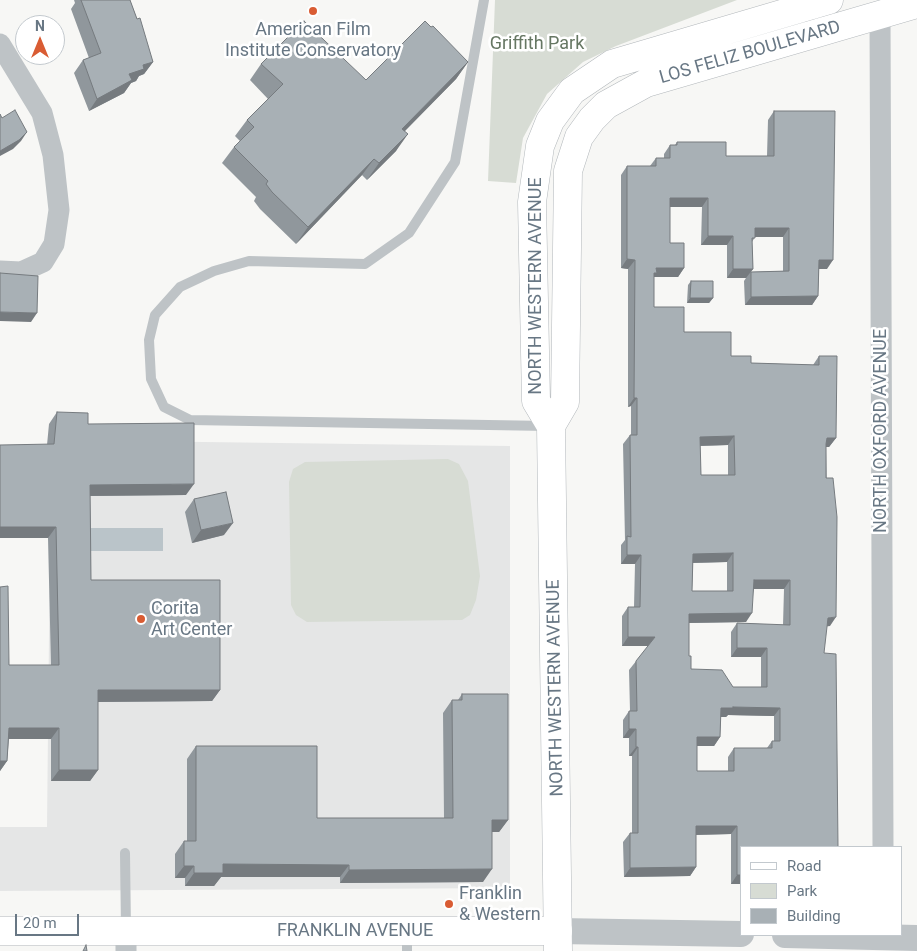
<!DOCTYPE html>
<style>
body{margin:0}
#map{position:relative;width:917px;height:951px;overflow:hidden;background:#f7f7f5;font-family:Roboto,sans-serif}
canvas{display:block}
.legend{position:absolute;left:740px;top:846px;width:162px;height:90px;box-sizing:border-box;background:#fff;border:1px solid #c3c9ce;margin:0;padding:6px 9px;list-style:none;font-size:15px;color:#687784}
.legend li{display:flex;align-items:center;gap:10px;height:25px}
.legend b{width:25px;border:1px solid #c3c9ce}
.north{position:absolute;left:15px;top:15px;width:50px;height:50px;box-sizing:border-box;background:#fff;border:1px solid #c3c9ce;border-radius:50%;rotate:0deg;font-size:14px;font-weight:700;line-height:20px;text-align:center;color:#687784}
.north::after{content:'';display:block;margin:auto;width:18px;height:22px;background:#d95c33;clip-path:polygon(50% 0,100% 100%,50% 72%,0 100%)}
.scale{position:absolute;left:15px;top:914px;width:64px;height:22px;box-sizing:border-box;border:2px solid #687784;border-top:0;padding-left:6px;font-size:15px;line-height:18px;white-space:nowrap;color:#687784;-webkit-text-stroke:4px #fff;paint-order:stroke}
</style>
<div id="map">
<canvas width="917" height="951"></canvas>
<ul class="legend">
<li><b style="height:6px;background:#fff"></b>Road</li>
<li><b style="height:14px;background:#d7dcd4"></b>Park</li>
<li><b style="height:14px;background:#a8b0b5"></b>Building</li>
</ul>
<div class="north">N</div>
<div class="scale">20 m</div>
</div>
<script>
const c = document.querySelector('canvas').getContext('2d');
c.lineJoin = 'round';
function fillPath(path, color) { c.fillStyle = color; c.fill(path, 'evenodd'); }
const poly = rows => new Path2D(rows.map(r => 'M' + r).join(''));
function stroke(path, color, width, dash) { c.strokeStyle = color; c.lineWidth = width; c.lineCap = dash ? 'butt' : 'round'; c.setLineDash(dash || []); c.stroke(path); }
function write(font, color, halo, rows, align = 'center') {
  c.font = font + ' Roboto,sans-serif'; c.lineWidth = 5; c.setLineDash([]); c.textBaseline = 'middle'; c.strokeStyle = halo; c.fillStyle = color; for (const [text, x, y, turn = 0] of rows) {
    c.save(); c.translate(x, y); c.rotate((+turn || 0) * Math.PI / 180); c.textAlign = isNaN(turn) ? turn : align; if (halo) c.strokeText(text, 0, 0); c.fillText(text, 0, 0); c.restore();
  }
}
fillPath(poly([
 [51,440,510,446,510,888,0,891,0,827,47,827]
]), '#e5e6e6');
fillPath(poly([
 [495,0,737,0,616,46,583,62,547,94,523,138,516,183,488,181],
 [448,459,459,464,468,481,480,576,476,600,470,615,462,620,307,622,296,615,291,605,289,482,293,469,305,462]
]), '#d7dcd4');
fillPath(poly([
 [89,528,163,528,163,551,89,551]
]), '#bac4c9');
const secondary = poly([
 [0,931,558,931]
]);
const primary = poly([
 [551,426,565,402,568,171,579,137,592,119,606,105,646,83,917,4],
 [558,951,551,426,536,401,532,202,540,146,550,121,572,91,612,64,829,0]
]);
stroke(secondary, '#b3b8bd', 29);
stroke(primary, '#b2b7bb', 29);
stroke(poly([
 [484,0,455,162,409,233,365,264,249,261,214,271,180,287,155,315,149,340,151,379,164,407,190,420,548,426],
 [125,853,126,930],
 [407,932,407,951]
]), '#bec3c6', 10);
stroke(poly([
 [880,14,883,847],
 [0,44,42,113,53,155,59,210,54,244,43,262,21,272,0,271],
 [126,951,126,931]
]), '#bec3c6', 21);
stroke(poly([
 [558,931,741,934],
 [785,935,917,938]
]), '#bec3c6', 26);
stroke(secondary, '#fff', 28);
stroke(primary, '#fff', 28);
fillPath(poly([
 [74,0,130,0,153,62,144,74,139,76,136,81,131,83,124,93,89,111,74,73,83,60,89,58,71,9,75,3],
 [468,62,456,79,405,131,396,151,367,180,362,175,296,244,260,209,254,201,256,197,222,163,234,147,240,141,235,136,247,120,268,99,250,80,261,64,366,80],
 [774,111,827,269,819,269,818,296,812,305,745,305,744,281,746,278,727,278,727,245,701,245,702,207,670,207,670,243,684,268,678,277,654,277,654,307,684,332,731,356,751,363,813,365,819,356,836,438,829,447,826,447,830,626,827,626,741,884,731,884,731,834,696,835,696,867,690,876,624,877,623,842,630,833,632,833,632,756,629,756,629,738,623,738,623,720,629,711,630,711,629,670,648,646,622,646,622,616,628,607,634,607,635,564,621,564,621,545,625,540,623,444,630,435,631,435,631,406,628,407,628,269,621,268,621,175,627,166,650,166,656,158,664,158,664,154,670,145,675,145,677,142,726,156,767,156,768,120],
 [755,237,783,237,783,271,751,272,753,269,752,242],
 [728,445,728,475,701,475,700,446],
 [727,562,727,591,692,591,693,563],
 [754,589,784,589,783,625,737,623,731,632,731,657,761,657,761,687,733,687,691,669,689,656,689,623,746,622],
 [728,715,774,716,774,741,772,741,767,748,734,748,728,757,728,771,697,771,697,746,714,746,720,737,721,717,726,717],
 [691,281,713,298,709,303,687,303,688,285],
 [57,412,88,424,186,495,90,496,91,580,220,690,212,701,98,702,98,770,90,781,51,781,51,739,9,739,7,761,0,771,0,587,9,665,51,665,48,538,0,538,47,445,49,424],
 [194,499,224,535,192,543,185,512],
 [462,694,508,820,499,832,492,832,483,882,340,883,340,877,221,877,214,886,185,886,185,878,175,878,175,854,184,841,187,841,187,759,196,746,317,818,444,818,443,713,452,700,458,700]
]), '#90979c');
fillPath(poly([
 [153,62,144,74,139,76,136,81,131,83,124,93,89,111,97,99,129,74,143,65],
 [468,62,456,79,391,145,402,129],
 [27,132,21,141,13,149,0,156,0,151],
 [408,134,396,151,367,180,379,163],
 [374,159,362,175,296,244,308,227],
 [670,198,708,198,702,207,664,207],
 [755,228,789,228,783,237,749,237],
 [708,236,733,236,727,245,701,245],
 [627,259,635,260,628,269,621,268],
 [819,260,833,260,827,269,813,269],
 [656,268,684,268,678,277,654,277,650,282],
 [733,269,753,269,746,278,727,278],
 [818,296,812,305,745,305,751,297],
 [690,298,713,298,709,303,687,303],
 [0,312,37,313,31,322,0,321],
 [634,398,637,398,631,406,628,407],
 [734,436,728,445,694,446,700,437],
 [827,438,836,438,829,447,821,447],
 [194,484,186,495,82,496,90,485],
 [233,523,224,535,192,543,201,530],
 [0,527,56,527,48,538,0,538],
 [733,553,727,562,686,563,693,554],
 [627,555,641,555,635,564,621,564],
 [754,580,790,580,784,589,748,589],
 [752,613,746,622,683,623,689,614],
 [836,617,830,626,822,627,828,618],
 [628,637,655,637,649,646,622,646],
 [737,648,767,648,761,657,731,657],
 [98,690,220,690,212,701,90,702],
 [733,707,780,708,774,716,728,715,726,717,715,717,721,708],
 [9,728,59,728,51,739,1,739],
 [629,729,636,729,629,738,623,738],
 [697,737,720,737,714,746,690,746],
 [636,747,638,747,632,756,629,756],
 [0,761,7,761,0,771],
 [59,770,98,770,90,781,51,781],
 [492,820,508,820,499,832,483,832],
 [696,826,737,826,731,834,690,835],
 [223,864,349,865,340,877,221,877,214,886,185,886,194,873],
 [184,866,194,866,185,878,175,878],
 [696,867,690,876,624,877,630,868],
 [492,869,483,882,340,883,349,870],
 [737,875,741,875,741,884,731,884]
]), '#767b7f');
const building = poly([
 [81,0,130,0,137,19,140,18,153,62,143,65,144,69,129,74,132,80,97,99,83,60,101,53,81,0],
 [304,21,366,80,425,21,431,27,433,26,468,62,402,129,408,134,379,163,374,159,308,227,272,192,266,184,268,181,234,147,254,127,247,120,283,84,261,64,304,21],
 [15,110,27,132,19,140,0,151,0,114,2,118,15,110],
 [774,111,835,111,833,260,819,260,818,296,751,297,751,272,789,271,789,228,755,228,755,238,752,238,753,269,733,269,733,236,708,236,708,198,670,198,670,243,684,243,684,268,656,268,657,273,654,273,654,307,684,307,684,332,731,332,731,356,751,356,751,363,819,365,819,356,837,356,836,438,827,438,826,444,826,478,833,478,837,517,836,617,828,618,824,653,836,654,838,847,741,847,741,875,737,875,737,826,696,826,696,867,630,868,630,833,638,833,638,747,636,747,636,729,629,729,629,711,637,711,636,661,655,637,628,637,628,607,640,607,641,555,627,555,627,536,631,537,630,435,637,435,637,398,634,398,635,260,627,259,627,166,656,166,656,158,670,158,670,145,677,145,677,142,726,142,726,156,774,156,774,111],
 [734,436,735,475,701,475,700,437,734,436],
 [733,553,733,591,692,591,693,554,733,553],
 [754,580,790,580,790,625,737,623,737,648,767,648,767,687,733,687,722,670,691,669,691,656,689,656,689,614,752,613,754,580],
 [733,707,780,708,780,741,772,741,772,748,734,748,734,771,697,771,697,737,720,737,721,708,733,708,733,707],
 [0,273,38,276,37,313,0,312,0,273],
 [691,281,713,281,713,298,690,298,691,281],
 [57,412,88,413,88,424,194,423,194,484,90,485,91,580,220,580,220,690,98,690,98,770,59,770,59,728,9,728,7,761,0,761,0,587,8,586,9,665,59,665,56,527,0,527,0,445,54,444,57,412],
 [226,492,233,523,201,530,194,499,226,492],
 [462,694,508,694,508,820,492,820,492,869,349,870,349,865,223,864,223,873,194,873,194,866,184,866,184,841,196,841,196,746,317,746,317,818,453,818,452,700,462,700,462,694],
 [86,945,87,951,83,951,86,945]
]);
fillPath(building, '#a8b0b5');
stroke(building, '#767b7f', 1);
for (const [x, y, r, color] of [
 [313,11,5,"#d95c33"],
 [141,619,5,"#d95c33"],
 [449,904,5,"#d95c33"]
]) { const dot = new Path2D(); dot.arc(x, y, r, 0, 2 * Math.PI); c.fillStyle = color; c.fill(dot); stroke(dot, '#fff', 2); }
write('18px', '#687784', '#fff', [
 ["American Film",313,30,"center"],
 ["Institute Conservatory",313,51,"center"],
 ["Corita",151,609],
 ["Art Center",151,630],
 ["Franklin",459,894],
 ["& Western",459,915]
], 'left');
write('18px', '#667763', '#fff', [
 ["Griffith Park",537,44]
]);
write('18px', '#687784', '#fff', [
 ["LOS FELIZ BOULEVARD",750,53,-16],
 ["NORTH WESTERN AVENUE",536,286,-90],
 ["NORTH OXFORD AVENUE",881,431,-90],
 ["NORTH WESTERN AVENUE",556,688,-91],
 ["FRANKLIN AVENUE",355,931]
]);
</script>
